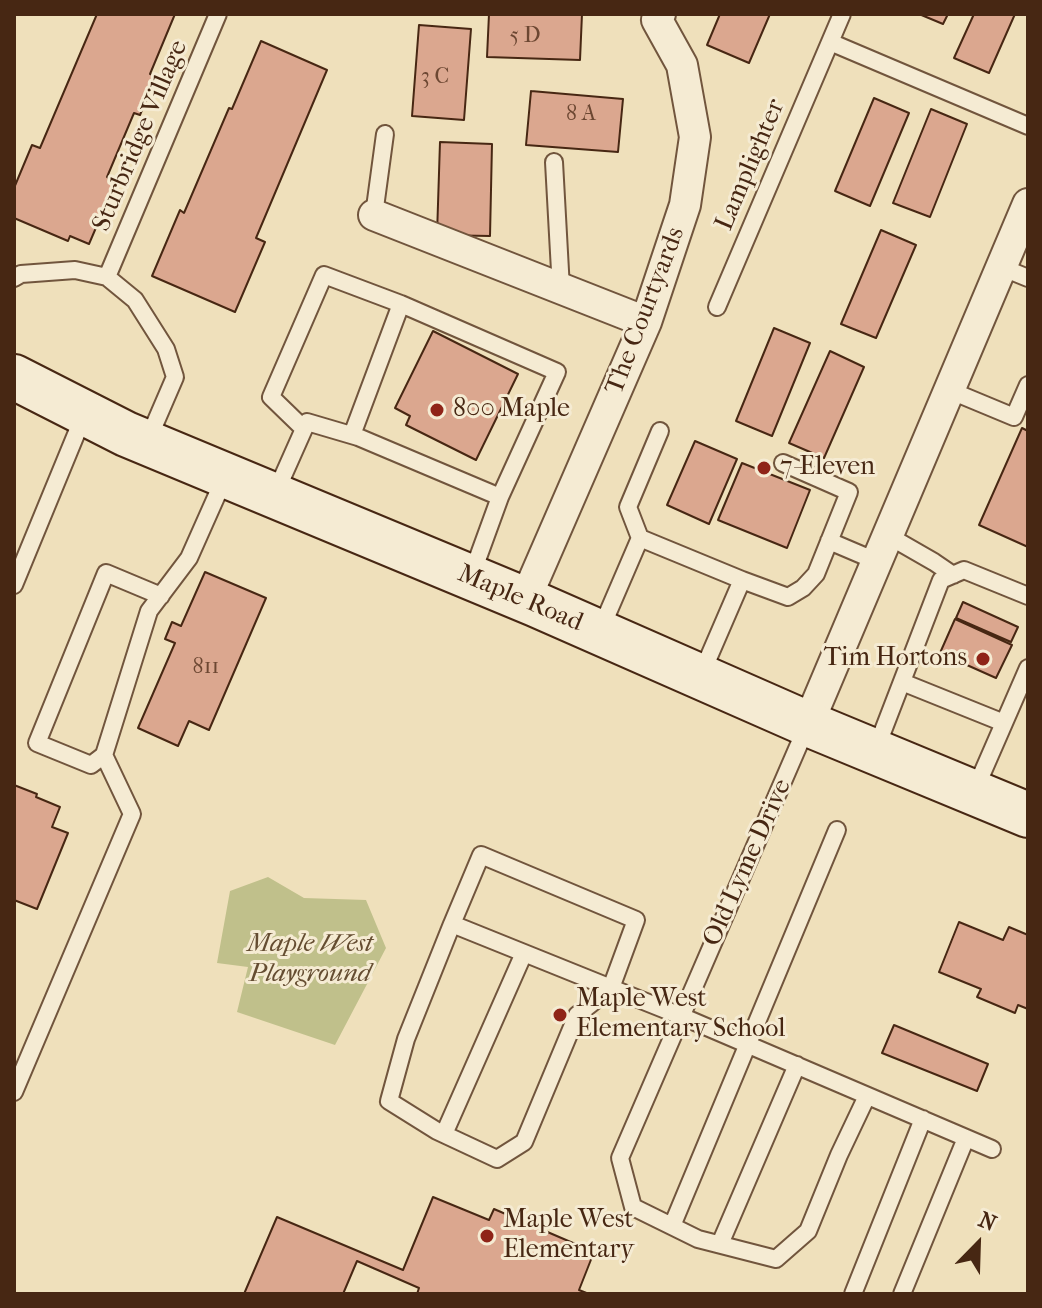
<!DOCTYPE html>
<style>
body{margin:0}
#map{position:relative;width:1042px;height:1308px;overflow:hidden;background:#efe0bb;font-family:"IM FELL French Canon",serif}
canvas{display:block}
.frame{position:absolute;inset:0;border:16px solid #472713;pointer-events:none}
.north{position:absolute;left:938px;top:1204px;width:80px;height:80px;-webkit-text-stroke:6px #f5ebd3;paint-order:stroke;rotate:23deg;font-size:22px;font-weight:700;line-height:32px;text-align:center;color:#472713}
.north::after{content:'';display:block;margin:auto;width:28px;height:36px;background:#472713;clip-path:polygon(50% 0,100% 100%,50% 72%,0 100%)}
</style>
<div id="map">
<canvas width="1042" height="1308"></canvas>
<div class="frame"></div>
<div class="north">N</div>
</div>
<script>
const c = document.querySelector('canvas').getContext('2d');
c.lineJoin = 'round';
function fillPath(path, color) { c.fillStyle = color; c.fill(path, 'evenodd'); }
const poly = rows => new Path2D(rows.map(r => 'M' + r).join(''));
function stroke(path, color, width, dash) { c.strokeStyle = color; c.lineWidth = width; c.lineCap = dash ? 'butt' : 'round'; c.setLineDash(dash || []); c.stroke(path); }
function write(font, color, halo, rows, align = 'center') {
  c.font = font + ' "IM FELL French Canon",serif'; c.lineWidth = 6; c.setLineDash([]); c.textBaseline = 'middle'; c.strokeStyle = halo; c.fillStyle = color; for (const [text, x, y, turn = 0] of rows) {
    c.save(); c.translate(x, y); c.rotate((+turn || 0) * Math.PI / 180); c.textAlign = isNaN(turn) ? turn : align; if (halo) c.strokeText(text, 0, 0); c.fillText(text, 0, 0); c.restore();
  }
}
fillPath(poly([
 [268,877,304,898,366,900,386,948,335,1045,237,1012,248,967,217,963,230,891]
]), '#c0c08b');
const building = poly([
 [97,14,175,14,150,74,156,76,140,115,134,113,107,177,116,181,89,244,70,236,68,241,14,218,14,188,32,145,40,148,97,14],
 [489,14,582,14,580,60,487,57,489,14],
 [720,14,770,14,749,63,707,45,720,14],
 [919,14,948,14,943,24,919,14],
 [974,14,1015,14,989,73,954,58,974,14],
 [419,25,471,29,464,120,412,116,419,25],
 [261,41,327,70,256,238,265,242,235,312,152,276,180,210,184,213,229,108,232,109,261,41],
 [531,91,623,99,618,152,526,145,531,91],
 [874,98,909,113,870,206,835,191,874,98],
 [931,109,967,124,930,217,893,203,931,109],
 [440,142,492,144,490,236,437,235,440,142],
 [881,230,916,245,876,338,841,324,881,230],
 [774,328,810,343,772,436,736,421,774,328],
 [433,331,518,374,476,460,406,425,410,416,395,408,433,331],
 [830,351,864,367,824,458,789,443,830,351],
 [1022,428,1028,431,1028,547,979,525,1022,428],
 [695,441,737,459,709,524,667,505,695,441],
 [742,463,810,490,787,548,718,520,742,463],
 [205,572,266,598,209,730,189,721,178,746,138,728,175,643,165,639,172,622,181,626,205,572],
 [963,602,1018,627,1011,642,956,618,963,602],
 [955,619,1012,645,996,678,940,653,955,619],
 [14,785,37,794,36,797,60,807,52,827,68,833,37,909,14,900,14,785],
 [959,922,1003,940,1009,927,1028,935,1028,1009,1018,1005,1015,1013,977,997,981,989,939,972,959,922],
 [894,1025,988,1064,977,1091,882,1053,894,1025],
 [433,1197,489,1220,494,1209,594,1252,579,1290,589,1294,417,1294,419,1288,357,1261,343,1294,244,1294,277,1217,403,1270,433,1197]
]);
fillPath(building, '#dba78f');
stroke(building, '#472713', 2);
const service = poly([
 [830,42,1028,126],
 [554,162,561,289],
 [374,215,385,134],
 [1001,267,1028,278],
 [107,277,218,14],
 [14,278,21,274,75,270,107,277,135,300,166,349,175,377,147,442],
 [401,304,557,372,500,497],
 [717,307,842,14],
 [949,390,1014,417,1028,385],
 [304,429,271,397,324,275,401,304,352,435],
 [275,494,307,422,358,437,500,497,472,574],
 [887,535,934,562,953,575],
 [640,538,628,507,660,431],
 [829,541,876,561],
 [14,585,84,415],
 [600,631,640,538,742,580],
 [701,675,742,580,788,597,803,588,816,574,849,492,783,463],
 [902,682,1004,723],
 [807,726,620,1158,633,1207,698,1239,776,1259,808,1231,839,1155,867,1096],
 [876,749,941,580,964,570,1028,596],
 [104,755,91,765,37,743,106,573,161,596],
 [974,792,1028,668],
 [452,924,406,1039,389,1101,437,1131,497,1159,524,1142,577,1015,611,988,636,920,481,855,452,924,611,988,681,1016,992,1149],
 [14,1092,132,814,104,755,149,611,189,558,225,477],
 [444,1134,524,953],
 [672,1226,837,830],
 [720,1244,797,1065],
 [853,1294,923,1119],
 [902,1294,966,1138]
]);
const minor = poly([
 [374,215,646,322],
 [525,600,646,322,685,205,695,137,682,65,657,20,660,14],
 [808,724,1028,204]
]);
const secondary = poly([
 [14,377,126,434,535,604,808,724,1028,815]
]);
stroke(service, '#71553d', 20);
stroke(minor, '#71553d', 34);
stroke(secondary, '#472713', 48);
stroke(service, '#f5ebd3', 16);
stroke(minor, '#f5ebd3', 30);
stroke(secondary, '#f5ebd3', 44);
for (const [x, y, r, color] of [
 [437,410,8,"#8f2418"],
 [764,468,8,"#8f2418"],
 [983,659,8,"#8f2418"],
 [560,1015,8,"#8f2418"],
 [487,1236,8,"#8f2418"]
]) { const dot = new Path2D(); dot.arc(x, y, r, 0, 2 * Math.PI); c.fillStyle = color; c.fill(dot); stroke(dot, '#f5ebd3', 3); }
write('22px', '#6c4732', null, [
 ["5 D",525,37],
 ["3 C",435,78],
 ["8 A",581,115],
 ["811",206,668]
]);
write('26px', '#472713', '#f5ebd3', [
 ["Sturbridge Village",141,136,-67],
 ["Lamplighter",751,165,-67],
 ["The Courtyards",646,311,-69],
 ["Maple Road",520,599,23],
 ["Old Lyme Drive",748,863,-66]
]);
write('26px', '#472713', '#f5ebd3', [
 ["800 Maple",453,410],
 ["7-Eleven",780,468],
 ["Tim Hortons",967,659,"right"],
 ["Maple West",576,1000],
 ["Elementary School",576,1030],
 ["Maple West",503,1221],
 ["Elementary",503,1251]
], 'left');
write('italic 26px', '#654d31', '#f5ebd3', [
 ["Maple West",310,945],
 ["Playground",310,975]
]);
</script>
